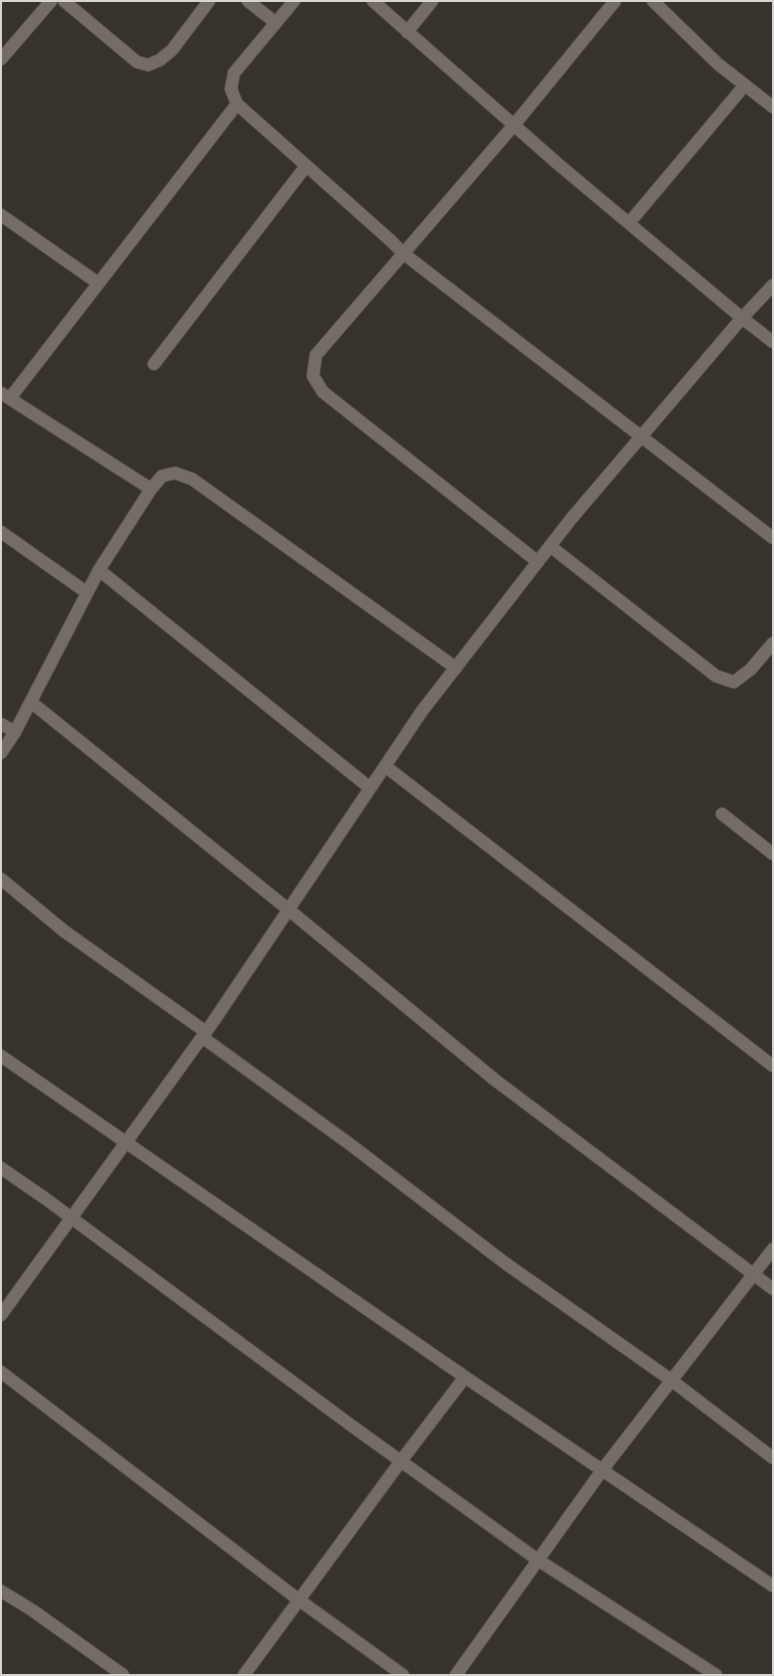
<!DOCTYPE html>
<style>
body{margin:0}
#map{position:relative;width:774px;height:1676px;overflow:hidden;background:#37322b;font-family:Georgia,serif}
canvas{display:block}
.frame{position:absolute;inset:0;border:2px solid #d7d4cf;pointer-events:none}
</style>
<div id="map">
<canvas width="774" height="1676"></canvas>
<div class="frame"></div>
</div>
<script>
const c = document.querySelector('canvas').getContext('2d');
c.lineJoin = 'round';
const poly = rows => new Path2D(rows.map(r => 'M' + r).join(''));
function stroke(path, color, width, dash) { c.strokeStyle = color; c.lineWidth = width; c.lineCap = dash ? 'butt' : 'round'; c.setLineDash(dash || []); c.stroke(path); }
const street = poly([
 [64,1,137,62,148,65,160,60,172,50,209,1],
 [248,1,276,23],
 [294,1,234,73,231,89,237,104,390,240,404,254,773,538],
 [373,1,558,164,742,318,773,342],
 [653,1,718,64,773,107],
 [407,32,432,1],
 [1,59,51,1],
 [1,215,98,283],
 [629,223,745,85],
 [154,364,306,166],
 [1,393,151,489],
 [10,398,237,104],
 [1,532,86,592],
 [550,546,716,676,734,682,751,669,773,643],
 [538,562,323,392,313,376,316,355,514,125,615,1],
 [31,702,289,910,495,1080,773,1289],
 [1,724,15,732],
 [1,753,15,732,99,570],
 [385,766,773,1066],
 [370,788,99,570,151,489,162,476,175,473,192,479,456,668],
 [722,814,773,854],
 [1,879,64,931,206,1032],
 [202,1037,351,1145,505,1263,671,1380,773,1458],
 [1,1056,465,1377,773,1586],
 [1,1168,46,1199,352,1426,538,1560,716,1675],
 [1,1315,213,1022,422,711,571,519,742,318,773,285],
 [1,1372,299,1600,403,1675],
 [1,1591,32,1610,123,1675],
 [244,1675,401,1461,465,1377],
 [456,1675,603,1469,773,1249]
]);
stroke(street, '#534e48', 14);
stroke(street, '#746d65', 12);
</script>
